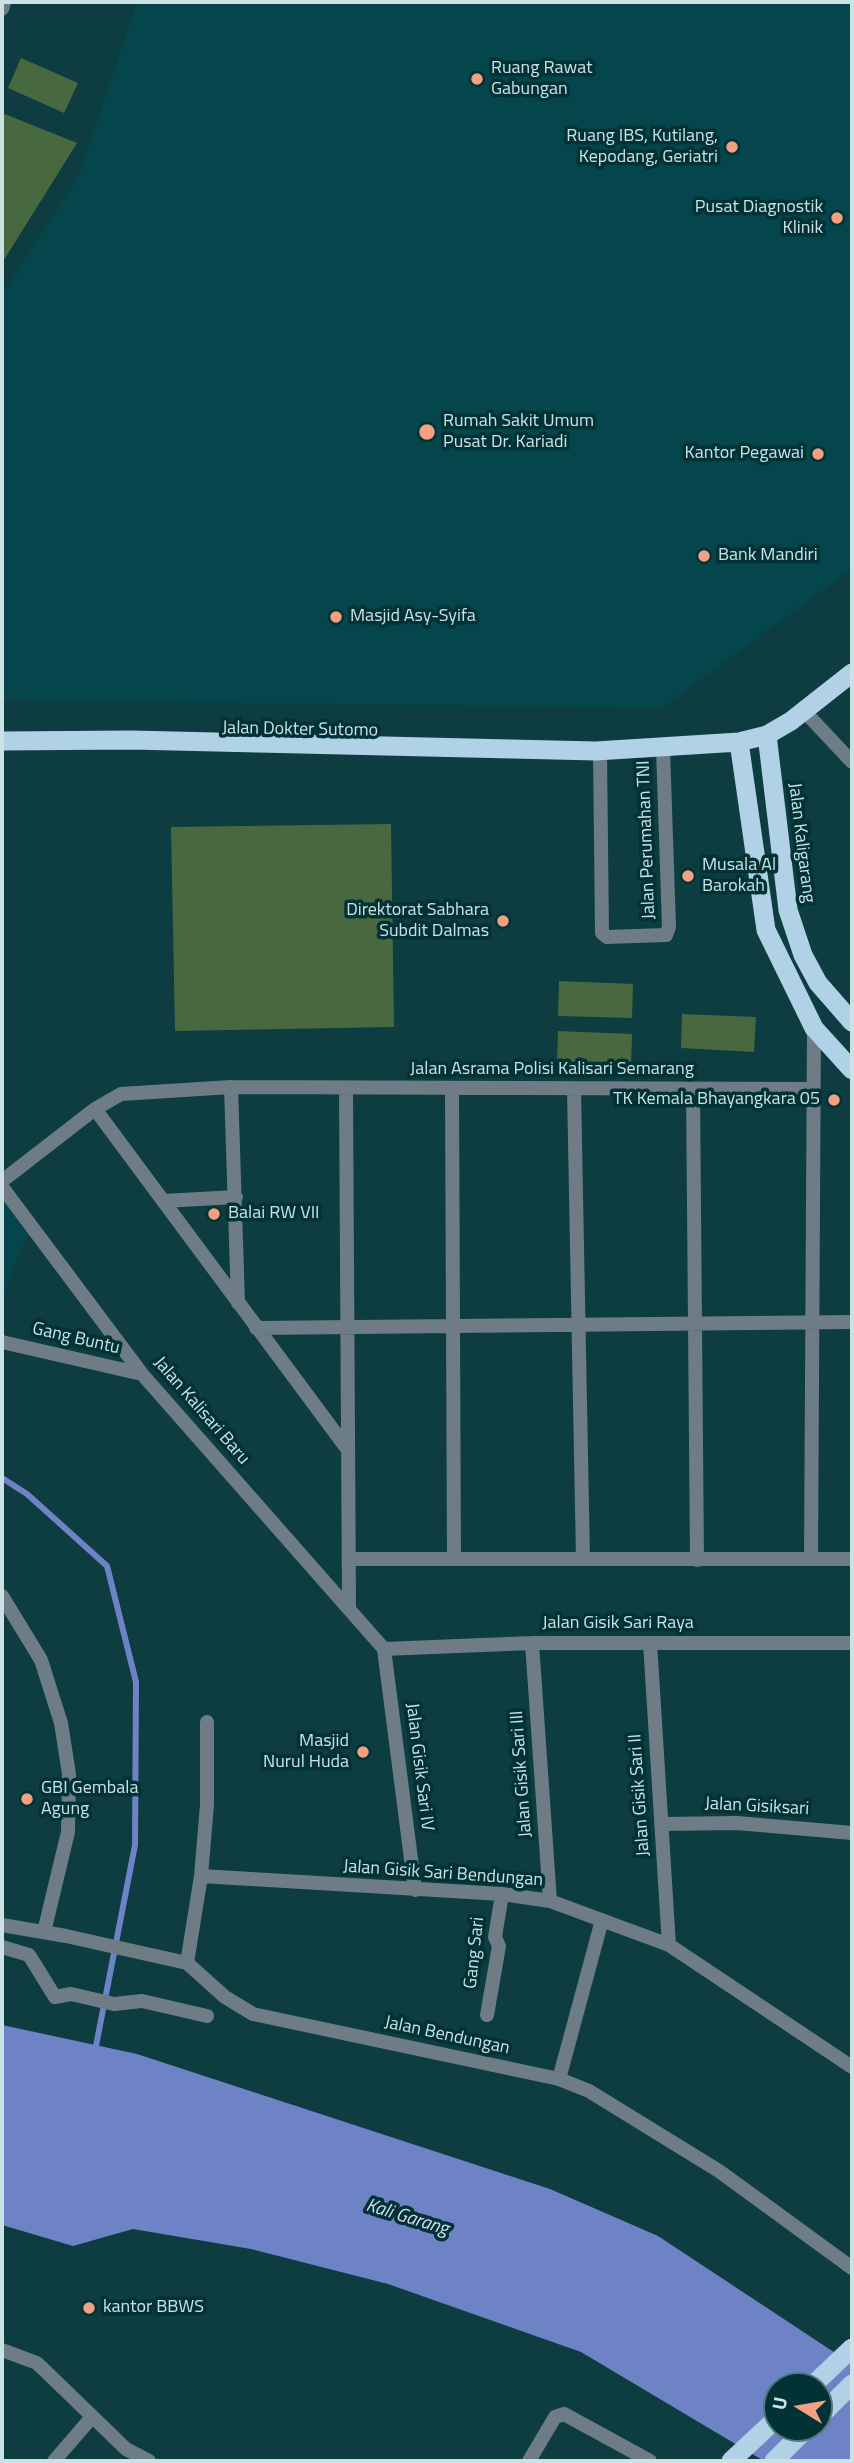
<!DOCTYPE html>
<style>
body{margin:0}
#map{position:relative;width:854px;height:2463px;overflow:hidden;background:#0d3c41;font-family:"Titillium Web",sans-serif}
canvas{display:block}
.frame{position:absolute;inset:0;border:4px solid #cbe2e4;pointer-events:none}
.north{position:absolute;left:763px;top:2372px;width:70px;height:70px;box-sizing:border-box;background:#003236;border:2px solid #51787c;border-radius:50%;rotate:281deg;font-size:19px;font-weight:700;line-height:28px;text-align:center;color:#cbe2e4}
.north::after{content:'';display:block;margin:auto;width:24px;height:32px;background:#f2a080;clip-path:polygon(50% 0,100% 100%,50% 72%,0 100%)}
</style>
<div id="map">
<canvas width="854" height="2463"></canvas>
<div class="frame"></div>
<div class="north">U</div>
</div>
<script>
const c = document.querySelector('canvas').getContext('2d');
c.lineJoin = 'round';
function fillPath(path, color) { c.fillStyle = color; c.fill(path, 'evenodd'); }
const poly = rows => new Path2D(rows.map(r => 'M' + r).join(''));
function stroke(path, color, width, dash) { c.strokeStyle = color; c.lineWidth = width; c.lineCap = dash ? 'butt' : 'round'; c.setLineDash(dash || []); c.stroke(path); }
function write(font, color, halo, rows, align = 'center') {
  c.font = font + ' "Titillium Web",sans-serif'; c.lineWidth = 7; c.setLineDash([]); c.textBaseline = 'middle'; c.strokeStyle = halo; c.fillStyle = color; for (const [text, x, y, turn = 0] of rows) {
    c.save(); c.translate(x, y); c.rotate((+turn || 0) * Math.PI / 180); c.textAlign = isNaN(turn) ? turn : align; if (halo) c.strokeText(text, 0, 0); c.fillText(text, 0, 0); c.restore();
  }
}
fillPath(poly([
 [137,2,852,2,852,569,662,708,2,700,2,295,79,175],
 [2,1191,31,1225,2,1299]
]), '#04464c');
fillPath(poly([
 [21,58,78,83,64,113,8,88],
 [2,113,77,143,2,263],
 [391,824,394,1027,175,1031,171,827],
 [559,981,633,984,632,1018,558,1016],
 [682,1014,756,1017,754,1052,681,1048],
 [558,1031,632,1034,631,1068,557,1065]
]), '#486940');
fillPath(poly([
 [2,2025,137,2054,550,2189,658,2236,852,2364,852,2461,764,2461,581,2352,388,2284,251,2249,133,2229,73,2246,2,2225],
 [777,2386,819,2386,819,2428,777,2428]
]), '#6e83c5');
stroke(poly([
 [2,1478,27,1494,107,1566,136,1682,135,1845,95,2051]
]), '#6e83c5', 6);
stroke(poly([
 [2,1947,29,1955,55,1997,71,1994,114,2004,142,2001,207,2016]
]), '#6e7c86', 14);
stroke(poly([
 [2,9,4,2],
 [805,712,852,762],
 [600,751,602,933,607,937,666,935,669,927,663,748],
 [231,1087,238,1303],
 [346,1089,349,1606],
 [574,1089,583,1559],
 [693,1089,697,1560],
 [452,1090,454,1559],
 [95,1109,348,1450],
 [2,1181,95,1109,121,1094,231,1087,813,1089],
 [2,1187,142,1374,384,1649],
 [163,1201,236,1197],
 [256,1328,852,1322],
 [2,1342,142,1374],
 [349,1559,852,1559],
 [811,1559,814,1028],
 [2,1596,41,1660,61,1723,69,1774,68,1832,44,1932],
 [532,1643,550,1901],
 [650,1643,669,1945],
 [384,1649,532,1643,852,1643],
 [384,1649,415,1890],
 [661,1824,737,1823,852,1833],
 [201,1876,207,1805,207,1722],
 [187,1963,201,1876,502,1894,550,1901,669,1945,852,2067],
 [487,2015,499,1946,495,1937,502,1894],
 [559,2079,602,1920],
 [2,2350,37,2363,126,2449,149,2461],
 [54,2461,92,2417],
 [529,2461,555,2417,564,2414,650,2461]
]), '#6e7c86', 14);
stroke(poly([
 [2,1925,66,1936,187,1963,225,1997,253,2014,559,2079,589,2091,719,2171,852,2268]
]), '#6e7c86', 14);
stroke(poly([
 [767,735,788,910,803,955,818,983,852,1022],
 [2,741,131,740,596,751,739,742,767,735,791,721,852,673],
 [739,742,766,930,814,1028,852,1070],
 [812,2386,852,2348],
 [819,2417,852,2384],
 [731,2461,777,2418],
 [774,2461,807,2428]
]), '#b0d1e6', 19);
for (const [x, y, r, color] of [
 [477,79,7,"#f2a080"],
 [732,147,7,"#f2a080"],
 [837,218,7,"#f2a080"],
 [427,432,9,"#f2a080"],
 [818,454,7,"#f2a080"],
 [704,556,7,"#f2a080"],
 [336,617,7,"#f2a080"],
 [688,876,7,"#f2a080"],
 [503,921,7,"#f2a080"],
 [834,1100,7,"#f2a080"],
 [214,1214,7,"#f2a080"],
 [363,1752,7,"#f2a080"],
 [27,1799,7,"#f2a080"],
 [89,2308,7,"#f2a080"]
]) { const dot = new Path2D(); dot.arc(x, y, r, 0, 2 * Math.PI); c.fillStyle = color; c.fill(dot); stroke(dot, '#003236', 2.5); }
write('18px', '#cbe2e4', '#003236', [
 ["Ruang Rawat",491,69],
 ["Gabungan",491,90],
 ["Ruang IBS, Kutilang,",718,137,"right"],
 ["Kepodang, Geriatri",718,158,"right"],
 ["Pusat Diagnostik",823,208,"right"],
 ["Klinik",823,229,"right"],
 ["Rumah Sakit Umum",443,422],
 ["Pusat Dr. Kariadi",443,443],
 ["Kantor Pegawai",804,454,"right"],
 ["Bank Mandiri",718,556],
 ["Masjid Asy-Syifa",350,617],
 ["Musala Al",702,866],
 ["Barokah",702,887],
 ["Direktorat Sabhara",489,911,"right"],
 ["Subdit Dalmas",489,932,"right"],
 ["TK Kemala Bhayangkara 05",820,1100,"right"],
 ["Balai RW VII",228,1214],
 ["Masjid",349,1742,"right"],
 ["Nurul Huda",349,1763,"right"],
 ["GBI Gembala",41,1789],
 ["Agung",41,1810],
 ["kantor BBWS",103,2308]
], 'left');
write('18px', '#cbe2e4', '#003236', [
 ["Jalan Dokter Sutomo",300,730,1],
 ["Jalan Perumahan TNI",647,840,-92],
 ["Jalan Kaligarang",801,843,83],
 ["Jalan Asrama Polisi Kalisari Semarang",552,1070],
 ["Gang Buntu",76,1339,13],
 ["Jalan Kalisari Baru",201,1411,49],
 ["Jalan Gisik Sari Raya",618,1624],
 ["Jalan Gisik Sari IV",419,1767,83],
 ["Jalan Gisik Sari III",522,1774,-94],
 ["Jalan Gisik Sari II",640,1795,-94],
 ["Jalan Gisiksari",757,1807,3],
 ["Jalan Gisik Sari Bendungan",443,1874,4],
 ["Gang Sari",475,1953,-84],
 ["Jalan Bendungan",447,2036,12]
]);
write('italic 19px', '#d6ddf0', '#003236', [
 ["Kali Garang",407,2218,17]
]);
</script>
